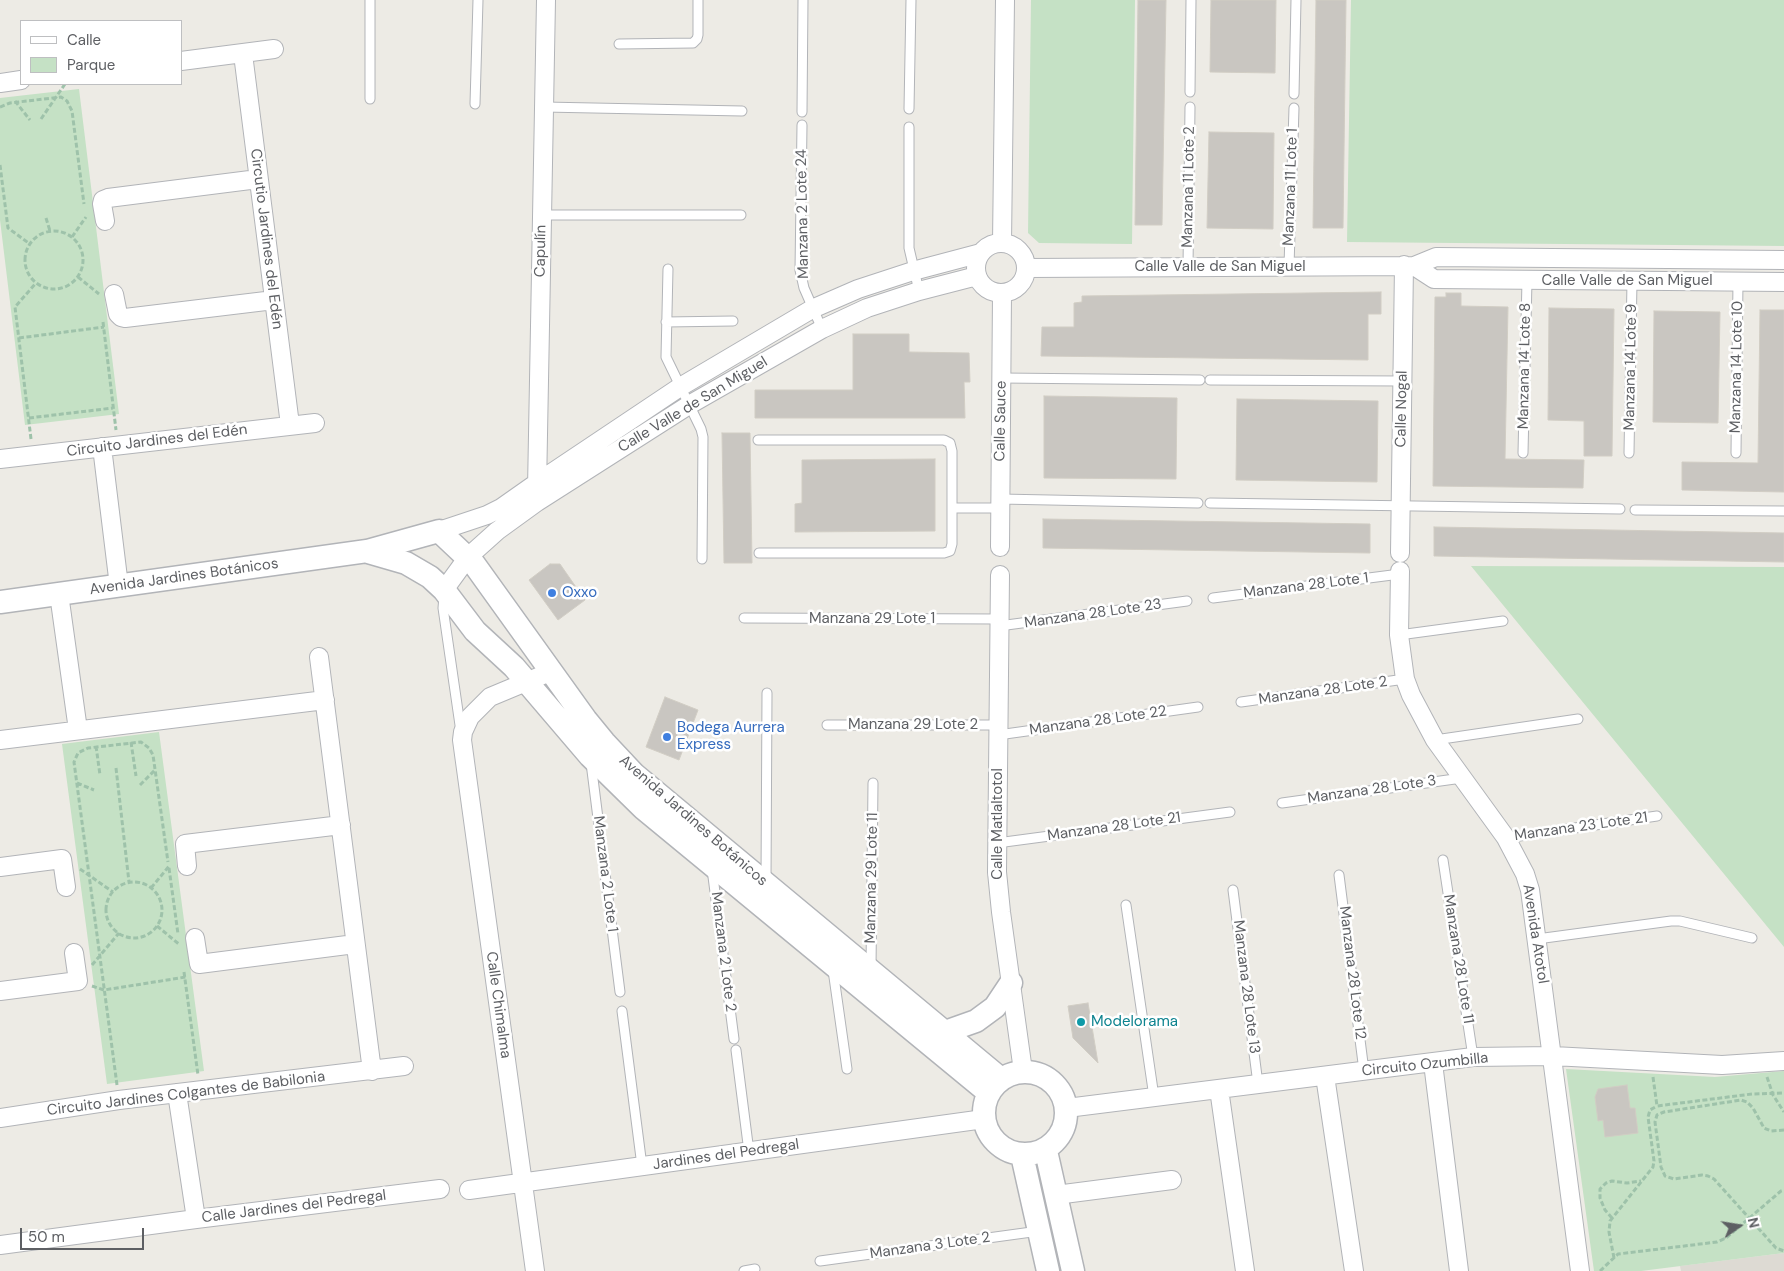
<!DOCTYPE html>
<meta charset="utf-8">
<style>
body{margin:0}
#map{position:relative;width:1784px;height:1271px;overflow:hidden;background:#edebe5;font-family:"DM Sans",sans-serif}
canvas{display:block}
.legend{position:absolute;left:20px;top:20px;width:162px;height:65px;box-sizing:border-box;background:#fff;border:1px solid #bebfc1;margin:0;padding:6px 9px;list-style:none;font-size:15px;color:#5d5f63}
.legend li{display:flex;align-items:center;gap:10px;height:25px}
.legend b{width:25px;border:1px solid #bebfc1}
.north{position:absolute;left:1714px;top:1201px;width:50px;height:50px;-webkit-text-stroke:4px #fff;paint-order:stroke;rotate:77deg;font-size:14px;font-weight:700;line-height:20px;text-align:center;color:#5d5f63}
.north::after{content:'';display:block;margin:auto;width:18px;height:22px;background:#5d5f63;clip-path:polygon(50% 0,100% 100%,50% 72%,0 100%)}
.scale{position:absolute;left:20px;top:1228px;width:124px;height:22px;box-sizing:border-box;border:2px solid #5d5f63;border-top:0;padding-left:6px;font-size:15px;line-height:18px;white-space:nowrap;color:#5d5f63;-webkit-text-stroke:4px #fff;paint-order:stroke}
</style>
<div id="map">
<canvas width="1784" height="1271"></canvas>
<ul class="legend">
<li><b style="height:6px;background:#fff"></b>Calle</li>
<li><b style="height:14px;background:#c5e1c5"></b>Parque</li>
</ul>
<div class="north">N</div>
<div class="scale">50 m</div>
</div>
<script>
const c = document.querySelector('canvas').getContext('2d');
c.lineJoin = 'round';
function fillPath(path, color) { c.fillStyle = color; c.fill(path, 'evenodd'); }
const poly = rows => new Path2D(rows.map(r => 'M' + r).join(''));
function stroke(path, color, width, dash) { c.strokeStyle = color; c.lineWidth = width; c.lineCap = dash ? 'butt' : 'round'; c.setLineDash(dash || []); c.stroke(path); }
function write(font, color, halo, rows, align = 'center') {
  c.font = font + ' "DM Sans",sans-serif'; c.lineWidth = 5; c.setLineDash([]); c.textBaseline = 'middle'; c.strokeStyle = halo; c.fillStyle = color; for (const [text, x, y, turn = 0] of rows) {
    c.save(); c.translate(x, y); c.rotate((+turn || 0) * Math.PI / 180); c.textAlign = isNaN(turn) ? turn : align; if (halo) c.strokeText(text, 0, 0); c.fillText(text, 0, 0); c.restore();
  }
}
fillPath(poly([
 [1784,1253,1784,1271,1681,1271,1680,1266]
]), '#dddad3');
fillPath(poly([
 [1031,0,1135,0,1132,244,1039,243,1028,233],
 [1351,0,1784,0,1784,246,1347,242],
 [79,89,119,414,25,425,0,220,0,98],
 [1471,566,1784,567,1784,947],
 [159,732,204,1071,107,1084,62,744],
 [1566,1069,1715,1077,1784,1071,1784,1253,1641,1271,1594,1271]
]), '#c5e1c5');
const building = poly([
 [1138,0,1166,0,1162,225,1135,225,1138,0],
 [1211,0,1276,0,1275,73,1210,72,1211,0],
 [1316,0,1346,0,1343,228,1313,228,1316,0],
 [1209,132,1274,133,1273,229,1207,228,1209,132],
 [1381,292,1381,314,1368,314,1368,360,1041,356,1042,327,1074,327,1074,303,1082,302,1082,296,1381,292],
 [1446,293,1461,293,1461,306,1508,307,1505,459,1584,460,1583,488,1433,486,1435,297,1446,297,1446,293],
 [1549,308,1614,309,1612,456,1584,456,1584,421,1548,420,1549,308],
 [1760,310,1784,310,1784,492,1682,490,1682,462,1758,463,1760,310],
 [1654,311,1720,312,1718,423,1653,422,1654,311],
 [853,334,909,334,909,352,969,353,970,382,964,382,965,418,755,418,755,390,853,390,853,334],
 [1044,396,1177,398,1176,479,1044,478,1044,396],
 [1237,399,1378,401,1377,482,1236,480,1237,399],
 [722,433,750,433,752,563,724,563,722,433],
 [935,459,935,531,795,532,795,504,802,503,802,460,935,459],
 [1043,519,1370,524,1370,553,1043,548,1043,519],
 [1434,527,1784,533,1784,562,1434,556,1434,527],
 [550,564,560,564,585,600,558,620,529,580,550,564],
 [665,697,698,710,679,760,646,747,665,697],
 [1088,1003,1098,1063,1073,1038,1068,1006,1088,1003],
 [1627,1085,1630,1108,1635,1108,1638,1133,1605,1137,1603,1120,1598,1121,1595,1097,1598,1089,1627,1085]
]);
fillPath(building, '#c9c6c1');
stroke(building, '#d1cdc4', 1);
const service = poly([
 [619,44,693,43,697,39,698,35,698,0],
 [1190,92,1191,0],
 [1294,94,1296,0],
 [370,99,370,0],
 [475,104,478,0],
 [544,107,742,111],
 [909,109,911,0],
 [802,112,803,0],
 [802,125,800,270,804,288,822,329],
 [909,127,909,248,919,291],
 [542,215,741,215],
 [1289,266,1294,108],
 [1188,267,1190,107],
 [668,269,666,357,701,429,703,437,702,559],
 [666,322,733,321],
 [1002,378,1200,380],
 [1210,380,1402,381],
 [758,440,944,440,950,443,952,451,952,544,950,551,944,553,759,553],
 [1523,453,1527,280],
 [1629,453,1632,281],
 [1736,453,1738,281],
 [1000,499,1198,503],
 [1210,503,1620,509],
 [952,508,1000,508],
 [1635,510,1784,511],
 [444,596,443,608,461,732],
 [1213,598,1400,574],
 [744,618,999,619],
 [999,626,1187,601],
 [1399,635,1503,621],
 [1241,702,1405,679],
 [827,725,999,725],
 [998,735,1198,707],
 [1435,740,1578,719],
 [591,763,620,992],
 [1282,803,1462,778],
 [1506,838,1657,816],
 [997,843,1230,812],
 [1443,860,1473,1057],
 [712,869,734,1039],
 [1339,875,1364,1071],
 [766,880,767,693],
 [1233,890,1258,1084],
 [1126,905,1154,1097],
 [1537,939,1671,921,1680,921,1752,938],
 [871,968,873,783],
 [833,970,847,1069],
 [622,1011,642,1166],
 [736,1050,749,1152],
 [820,1261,1039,1231],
 [744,1271,755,1269]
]);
const minor = poly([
 [243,54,290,425],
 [181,61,274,49],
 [0,83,21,80],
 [105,221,102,204,103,200,108,198,258,179],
 [1002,243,1005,0],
 '976 268a25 25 0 1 1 50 0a25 25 0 1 1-50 0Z',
 [1414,266,1434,279,1784,282],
 [1027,268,1414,266,1436,257,1784,260],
 [114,294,118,314,121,317,125,318,274,300],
 [102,447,119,586],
 [0,459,315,423],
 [537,489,546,0],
 [439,531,487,515,501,508,538,482,680,387,812,309,858,289,913,271,981,253],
 [1000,547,1002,294],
 [1400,553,1404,265],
 [1400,571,1399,635,1405,679,1411,695,1435,740,1506,838,1525,874,1530,890,1580,1271],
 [1000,575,997,872,1001,912,1023,1071],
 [444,590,468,557,497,531,537,502,689,405,822,329,867,308,919,291,977,276],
 [59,594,78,730],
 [319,657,372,1071],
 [0,740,325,700],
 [187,866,185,844,341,825],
 [0,867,62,859,66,887],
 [195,938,199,964,355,944],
 [0,991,78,981,74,953],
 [1433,1063,1459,1271],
 [1325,1076,1354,1271],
 [1219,1089,1245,1271],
 [177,1093,196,1219],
 [1067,1108,1473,1057,1553,1056,1722,1065,1784,1061],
 [0,1118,119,1100,404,1066],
 [469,1190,984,1119],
 [1056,1195,1172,1180],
 [0,1245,196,1219,440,1189],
 [535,1271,462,740,463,732,470,717,490,697,550,672]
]);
const tertiary = poly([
 [368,552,406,563,430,577,444,590,475,631,514,667,590,756,643,808,989,1093],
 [0,602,367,551,439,531,474,564,586,720,604,742,634,774,1001,1079],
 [945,1032,976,1021,995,1007,1011,983],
 '984 1113a41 41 0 1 1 82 0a41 41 0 1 1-82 0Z',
 [1046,1151,1073,1271],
 [1022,1155,1048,1271]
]);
stroke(service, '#b2b4b8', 11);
stroke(minor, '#b2b4b8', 20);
stroke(tertiary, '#b2b4b8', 25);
stroke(poly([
 [15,101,30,120],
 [0,107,10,103,61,97,67,101,72,111,84,204],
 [41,119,65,84],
 [0,165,8,228,30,244],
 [46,218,50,231],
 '25 260a29 29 0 1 1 58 0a29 29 0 1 1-58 0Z',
 [72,237,86,217],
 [78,277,99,294],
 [103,322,116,430],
 [19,338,104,327],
 [29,418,113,408],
 [31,439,15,307,36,283],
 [131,742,136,776],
 [96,746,100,775],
 [116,768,129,882],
 [77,783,94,790],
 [140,785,155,770],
 [169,868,178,934],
 [80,869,113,892],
 '106 910a28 28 0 1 1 56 0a28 28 0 1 1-56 0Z',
 [151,888,170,865],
 [157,926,180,945],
 [92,965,119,933],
 [184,972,198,1075],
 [92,986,104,990,186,977],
 [1653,1077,1657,1106,1752,1094,1784,1093],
 [1767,1077,1773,1095,1784,1112],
 [117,1085,74,762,78,753,88,748,141,742,149,748,153,755,168,862],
 [1784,1130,1771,1131,1764,1128,1753,1108,1747,1102,1741,1100,1664,1112,1657,1115,1655,1122,1661,1167,1665,1176,1674,1179,1702,1175,1708,1176,1714,1179,1776,1248,1784,1251],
 [1612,1218,1605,1210,1600,1198,1600,1189,1606,1183,1612,1181,1627,1183,1641,1181],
 [1614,1258,1609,1232,1610,1221,1653,1167,1654,1161,1648,1117,1650,1110,1657,1106],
 [1600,1271,1618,1254,1717,1242,1726,1238,1781,1191,1784,1190]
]), '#9ec2aa', 3, [5, 2.5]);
stroke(service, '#fff', 9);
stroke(minor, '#fff', 18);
stroke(tertiary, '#fff', 22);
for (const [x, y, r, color] of [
 [552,593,5,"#3f7fe0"],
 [667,737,5,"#3f7fe0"],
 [1081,1022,5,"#0f9aa8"]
]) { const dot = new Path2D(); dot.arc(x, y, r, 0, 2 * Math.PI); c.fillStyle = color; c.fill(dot); stroke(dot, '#fff', 2); }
write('15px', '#5d5f63', '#fff', [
 ["Manzana 11 Lote 2",1189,187,-89],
 ["Manzana 11 Lote 1",1291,187,-88],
 ["Manzana 2 Lote 24",803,214,-91],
 ["Circutio Jardines del Edén",266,239,83],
 ["Capulín",541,251,-89],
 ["Calle Valle de San Miguel",1220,267],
 ["Calle Valle de San Miguel",1627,281],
 ["Manzana 14 Lote 8",1525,366,-89],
 ["Manzana 14 Lote 9",1631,367,-89],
 ["Manzana 14 Lote 10",1737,367,-89],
 ["Calle Valle de San Miguel",693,405,-31],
 ["Calle Nogal",1402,409,-89],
 ["Calle Sauce",1001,421,-89],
 ["Circuito Jardines del Edén",157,441,-7],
 ["Avenida Jardines Botánicos",184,577,-8],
 ["Manzana 28 Lote 1",1306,586,-7],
 ["Manzana 28 Lote 23",1093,614,-8],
 ["Manzana 29 Lote 1",872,619],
 ["Manzana 28 Lote 2",1323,691,-8],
 ["Manzana 28 Lote 22",1098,721,-8],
 ["Manzana 29 Lote 2",913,725],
 ["Manzana 28 Lote 3",1372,790,-8],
 ["Avenida Jardines Botánicos",693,821,41],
 ["Calle Matlaltotol",998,824,-90],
 ["Manzana 28 Lote 21",1114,827,-8],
 ["Manzana 23 Lote 21",1581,827,-8],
 ["Manzana 2 Lote 1",605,874,83],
 ["Manzana 29 Lote 11",872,878,-89],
 ["Avenida Atotol",1535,934,81],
 ["Manzana 2 Lote 2",723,952,83],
 ["Manzana 28 Lote 11",1458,959,81],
 ["Manzana 28 Lote 12",1352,973,83],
 ["Manzana 28 Lote 13",1246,987,83],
 ["Calle Chimalma",498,1005,82],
 ["Circuito Ozumbilla",1425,1065,-6],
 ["Circuito Jardines Colgantes de Babilonia",186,1094,-7],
 ["Jardines del Pedregal",726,1155,-8],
 ["Calle Jardines del Pedregal",294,1207,-7],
 ["Manzana 3 Lote 2",930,1246,-8]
]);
write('15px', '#366cbe', '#fff', [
 ["Oxxo",562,593],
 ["Bodega Aurrera",677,728],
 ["Express",677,745]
], 'left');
write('15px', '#0d838f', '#fff', [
 ["Modelorama",1091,1022]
], 'left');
</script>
